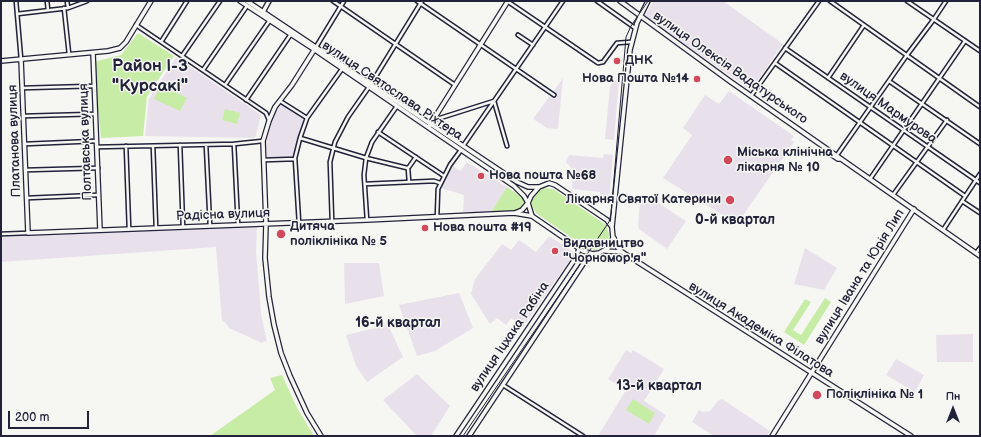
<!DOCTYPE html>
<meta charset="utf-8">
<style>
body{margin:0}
#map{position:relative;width:981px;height:437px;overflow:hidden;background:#f6f6f2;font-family:"Balsamiq Sans",sans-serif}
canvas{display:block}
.frame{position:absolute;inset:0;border:2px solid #22223b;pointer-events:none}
.north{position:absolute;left:933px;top:389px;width:40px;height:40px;-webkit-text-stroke:3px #f6f6f2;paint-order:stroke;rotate:0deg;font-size:11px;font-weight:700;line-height:16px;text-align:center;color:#22223b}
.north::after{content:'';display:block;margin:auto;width:14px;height:18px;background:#22223b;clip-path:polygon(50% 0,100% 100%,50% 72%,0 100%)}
.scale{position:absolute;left:8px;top:411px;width:81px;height:18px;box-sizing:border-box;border:2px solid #22223b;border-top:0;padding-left:5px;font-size:12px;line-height:14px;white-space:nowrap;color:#22223b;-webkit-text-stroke:3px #f6f6f2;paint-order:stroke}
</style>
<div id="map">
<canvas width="981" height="437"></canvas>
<div class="frame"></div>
<div class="north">Пн</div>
<div class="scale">200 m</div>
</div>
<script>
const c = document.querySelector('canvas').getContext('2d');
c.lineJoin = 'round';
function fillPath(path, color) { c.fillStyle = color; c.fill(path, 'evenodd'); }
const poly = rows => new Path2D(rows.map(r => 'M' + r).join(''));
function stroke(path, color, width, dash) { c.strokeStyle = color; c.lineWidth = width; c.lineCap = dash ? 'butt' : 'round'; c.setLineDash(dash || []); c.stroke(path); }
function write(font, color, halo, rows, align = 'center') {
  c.font = font + ' "Balsamiq Sans",sans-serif'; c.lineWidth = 3; c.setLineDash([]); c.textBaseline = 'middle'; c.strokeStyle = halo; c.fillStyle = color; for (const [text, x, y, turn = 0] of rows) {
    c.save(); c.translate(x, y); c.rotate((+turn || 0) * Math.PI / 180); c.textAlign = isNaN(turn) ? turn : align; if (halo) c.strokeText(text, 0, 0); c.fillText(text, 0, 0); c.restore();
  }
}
fillPath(poly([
 [654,1,723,1,783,44,751,90,644,16],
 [176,57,261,115,255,138,145,136,149,99],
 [563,78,558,129,547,128,533,119],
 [617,78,619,79,614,140,605,139,610,86],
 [729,91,794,136,791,140,794,142,737,224,663,178,692,135,683,128,705,95,719,104],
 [281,104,304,118,293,157,267,157,266,142,274,115],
 [604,154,613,155,609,201,600,201,600,192,572,189,574,171,566,162,569,155,603,158],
 [467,162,507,187,491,212,463,212,464,195,441,188,452,165,460,171],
 [645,194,686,221,667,249,639,229,638,226,640,201],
 [257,226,256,251,261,313,267,342,264,341,262,343,229,328,226,323,222,321,216,247,1,262,1,237],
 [549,236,575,253,523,327,511,318,506,325,497,318,490,324,471,294,475,279,502,244,511,250,519,240,536,252],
 [805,248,837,268,824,290,794,284],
 [344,263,379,263,384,296,345,304],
 [459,293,473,328,435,351,417,356,399,305],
 [388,325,403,357,367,382,356,366,346,335],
 [973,334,973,362,937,362,936,335],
 [626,350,631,353,633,350,664,369,644,401,666,415,654,436,598,436,626,390,608,379],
 [896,359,924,375,915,392,886,375],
 [417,374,450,406,431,436,417,436,383,400],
 [722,399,770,431,767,436,714,436,692,422,699,410,703,412,710,411,718,401]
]), '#e8e1ec');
fillPath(poly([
 [138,33,174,56,147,96,143,136,101,138,93,62,121,55],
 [161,85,187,98,180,111,154,99],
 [225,109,240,113,237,124,222,120],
 [507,187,523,198,524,203,522,208,514,211,491,212],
 [544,188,553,189,606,225,609,235,608,242,605,246,596,250,588,249,536,213,532,205,532,199,536,192],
 [825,298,831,302,804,345,784,332,805,299,811,302,793,330,801,335],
 [282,375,297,408,314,436,210,436,275,390,270,378],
 [633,399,655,413,649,424,626,410]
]), '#c7eca5');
const street = poly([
 [16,1,21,59],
 [47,1,48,10],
 [67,1,68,8],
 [333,1,455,85],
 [417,1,554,95],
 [507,1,598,63,603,62,617,43,631,42],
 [597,1,635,28],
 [830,1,980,107],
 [907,1,980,51],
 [64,8,69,54],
 [17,14,68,8,87,1],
 [136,25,266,113,269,120],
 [518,35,533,45],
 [161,42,187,1],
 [316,47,344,1],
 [785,48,980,183],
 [182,56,220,1],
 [775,63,965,196],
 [203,70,247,6],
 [828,78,864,25],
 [889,81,980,144],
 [371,84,422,1],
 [225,85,270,20],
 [23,88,94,86],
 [751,96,819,1],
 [246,100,291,34],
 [280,101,307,118],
 [24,116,95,114],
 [434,120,494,101,507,146],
 [378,132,444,176],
 [300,138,366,158,407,168,409,167,416,157],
 [25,144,96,141],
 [234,144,238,225],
 [180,145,183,227],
 [206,145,210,226],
 [126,146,129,229],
 [153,146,156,228],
 [463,146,563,1],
 [97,147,234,144,263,141],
 [837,155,907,55,934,19,946,1],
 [264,160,295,159],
 [408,168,409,182],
 [26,170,98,168],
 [870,179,965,41],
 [365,184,434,181,440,183],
 [893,195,947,120],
 [27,198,98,195],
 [962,201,980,213],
 [437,217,438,189,450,165,461,150],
 [367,220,364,175,366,158,372,142,397,106],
 [332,221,330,162,335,142,348,117,369,87],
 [299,223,295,158,300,138,307,118,342,69],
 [943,230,980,174],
 [1,234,28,233],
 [976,253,980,248],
 [503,385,583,436]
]);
const secondary = poly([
 [240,1,315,50,514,186,524,196,528,203,532,216,583,251,593,254,599,253,608,248,613,238,612,227,607,220,555,185,549,183,539,187,531,196,528,203,522,210,515,213],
 [247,1,517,182,528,187,539,187],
 [620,1,731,82,980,256],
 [263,12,269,1],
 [316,47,292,85,275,107,269,121,263,141,266,224,265,258,269,297,274,325,281,353,290,376,307,413,321,436],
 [93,53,100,230],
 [21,59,28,233,367,220,514,213,532,216],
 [1,61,108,51,120,48,126,42,151,1],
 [430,125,508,1],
 [829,151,829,153,838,159,840,159],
 [612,227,630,50,637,23,648,1],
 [614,238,618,248,622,252,911,436],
 [605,251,622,252],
 [456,436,577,256,579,248],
 [469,436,585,261,593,254],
 [772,436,914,209]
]);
stroke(street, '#22223b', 5.5);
stroke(secondary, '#22223b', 6);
stroke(street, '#f6f6f2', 2.5);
stroke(secondary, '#f6f6f2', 3.5);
stroke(poly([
 [463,436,609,222,611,214,626,37,631,26,648,1]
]), '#22223b', 1);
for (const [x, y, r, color] of [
 [617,61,4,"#d1495b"],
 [697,79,4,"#d1495b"],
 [728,160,5,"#d1495b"],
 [481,176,4,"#d1495b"],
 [730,200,5,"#d1495b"],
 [425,228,4,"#d1495b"],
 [281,234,5,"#d1495b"],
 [555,251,4,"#d1495b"],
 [817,395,5,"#d1495b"]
]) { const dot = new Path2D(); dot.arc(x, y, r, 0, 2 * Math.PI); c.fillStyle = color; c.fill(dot); stroke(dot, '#f6f6f2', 1.5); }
write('bold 13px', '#22223b', '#f6f6f2', [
 ["ДНК",625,61],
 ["Нова Пошта №14",689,79,"right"],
 ["Міська клінічна",737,153],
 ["лікарня № 10",737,168],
 ["Нова пошта №68",489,176],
 ["Лікарня Святої Катерини",721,200,"right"],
 ["Дитяча",290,227],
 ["поліклініка № 5",290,242],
 ["Нова пошта #19",433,228],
 ["Видавництво",563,244],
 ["\"Чорномор'я\"",563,259],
 ["Поліклініка № 1",826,395]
], 'left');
write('13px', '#22223b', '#f6f6f2', [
 ["вулиця Олексія Вадатурського",730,68,35],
 ["вулиця Святослава Ріхтера",392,91,34],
 ["вулиця Мармурова",888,108,35],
 ["Платанова вулиця",15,141,-92],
 ["Полтавська вулиця",86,142,-92],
 ["Радісна вулиця",223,215,-2],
 ["вулиця Івана та Юрія Лип",860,277,-58],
 ["вулиця Академіка Філатова",761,330,32],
 ["вулиця Іцхака Рабіна",510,337,-56]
]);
write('bold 14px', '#22223b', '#f6f6f2', [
 ["0-й квартал",735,220],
 ["16-й квартал",398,323],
 ["13-й квартал",659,386]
]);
write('bold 17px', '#22223b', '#f6f6f2', [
 ["Район І-3",150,67],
 ["\"Курсакі\"",150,87]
]);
</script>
